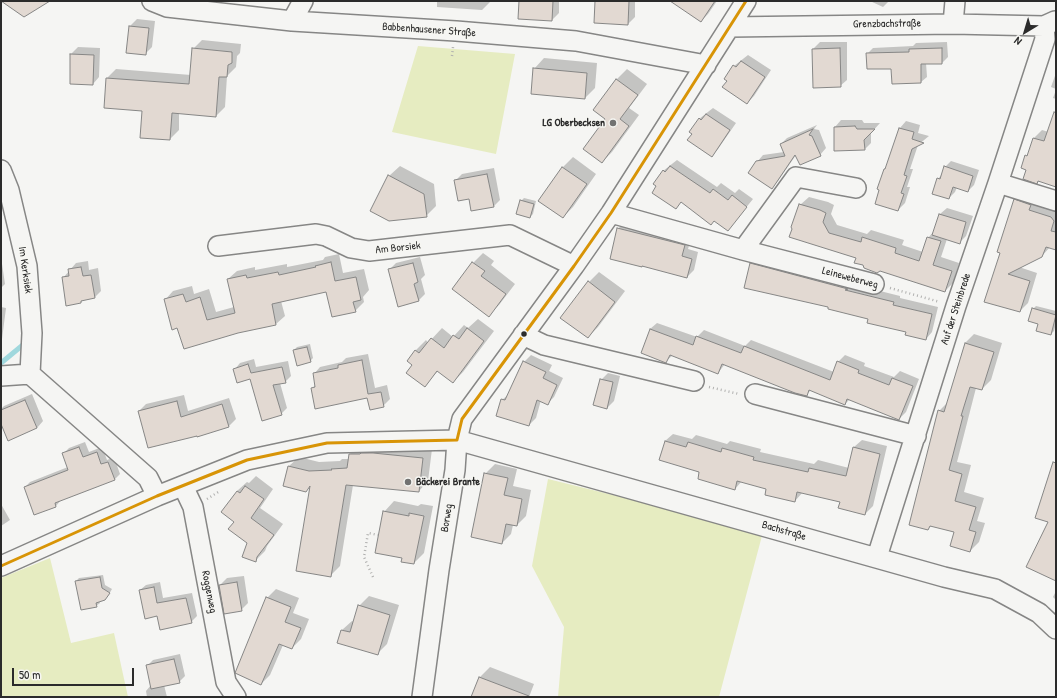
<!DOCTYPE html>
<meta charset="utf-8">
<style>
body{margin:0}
#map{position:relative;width:1057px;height:698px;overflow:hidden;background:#f5f5f3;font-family:"Patrick Hand",sans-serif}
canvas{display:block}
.frame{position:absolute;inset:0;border:2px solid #2b2b2b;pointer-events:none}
.north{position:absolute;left:1005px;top:12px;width:40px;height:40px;-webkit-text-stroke:3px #f6f6f2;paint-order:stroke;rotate:218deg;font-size:11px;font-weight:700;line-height:16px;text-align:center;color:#2b2b2b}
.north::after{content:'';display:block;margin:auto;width:14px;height:18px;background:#2b2b2b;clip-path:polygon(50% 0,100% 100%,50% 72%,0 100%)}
.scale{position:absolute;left:12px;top:668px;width:122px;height:18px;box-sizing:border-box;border:2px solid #2b2b2b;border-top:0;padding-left:5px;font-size:12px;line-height:14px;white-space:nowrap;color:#2b2b2b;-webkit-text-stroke:3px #f6f6f2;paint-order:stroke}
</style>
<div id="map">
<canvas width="1057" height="698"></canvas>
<div class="frame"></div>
<div class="north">N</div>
<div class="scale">50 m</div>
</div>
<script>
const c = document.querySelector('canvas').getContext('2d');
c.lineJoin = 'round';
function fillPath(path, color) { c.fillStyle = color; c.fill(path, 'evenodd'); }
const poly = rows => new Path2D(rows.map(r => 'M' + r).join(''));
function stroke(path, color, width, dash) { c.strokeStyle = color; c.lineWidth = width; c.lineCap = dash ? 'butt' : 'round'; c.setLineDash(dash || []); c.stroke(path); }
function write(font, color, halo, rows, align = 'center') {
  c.font = font + ' "Patrick Hand",sans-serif'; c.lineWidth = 3; c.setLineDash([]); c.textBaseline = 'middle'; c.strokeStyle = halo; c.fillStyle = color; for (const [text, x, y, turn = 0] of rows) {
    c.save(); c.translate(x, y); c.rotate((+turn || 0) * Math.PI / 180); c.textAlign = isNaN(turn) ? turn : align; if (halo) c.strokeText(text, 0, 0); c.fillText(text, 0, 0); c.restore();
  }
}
fillPath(poly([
 [418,46,515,54,496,154,392,132],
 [548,479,763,532,719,697,558,697,564,627,532,566],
 [50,558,71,643,114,633,128,697,1,697,1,578]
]), '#e6ecc1');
fillPath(poly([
 [432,1,491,1,482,10,437,7,437,1],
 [520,1,559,1,559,13,552,20],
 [596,1,635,1,635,17,628,24],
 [685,1,717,1,708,14,701,21],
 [870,1,889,1,883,7],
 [137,19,155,21,152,47,145,54,130,26],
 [202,40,241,44,240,53,237,56,236,67,227,76,225,107,216,116,179,113,179,130,170,139,143,110,105,107,107,78,116,69,191,75,193,49],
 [820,42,847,42,847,80,840,86,813,49],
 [947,42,948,57,942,63,926,63,927,77,921,82,867,54,873,48,913,46,916,43],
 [78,47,100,48,99,77,93,84,71,54],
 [748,55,771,70,754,96,747,103,725,79,734,66],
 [544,58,597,63,595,88,585,98,534,69],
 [627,69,647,84,629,108,639,115,612,152,602,162,606,119,594,110,617,79],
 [1056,73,1056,89,1051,87],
 [1056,90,1056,99,1053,98],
 [713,108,736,123,718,149,712,155,693,134,699,119],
 [841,120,862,120,864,123,880,123,871,133,871,143,864,150,835,127],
 [906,121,920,125,918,133,929,136,918,145,910,169,913,169,907,187,910,187,905,203,898,210,884,169,887,166,900,128],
 [817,125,814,129,819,130,826,148,820,155,796,155,778,181,772,187,757,162,763,155,784,152,781,144,787,138],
 [1042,130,1052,133,1056,132,1056,186,1039,181,1037,183,1027,169,1026,156,1030,152,1034,138],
 [573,157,596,174,573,207,563,217,539,201,563,167],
 [677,160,717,187,721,183,735,193,739,189,753,199,728,230,715,220,711,224,682,201,676,208,663,171],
 [951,161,979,170,974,185,968,191,957,187,955,192,949,198,938,179,942,174,945,167],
 [400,166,434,184,436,206,426,216,389,176],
 [494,168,500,200,493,207,470,198,455,181,462,174],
 [1022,192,1056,208,1056,248,1050,247,1042,256,1019,267,1037,273,1028,303,1020,311,986,301,1001,252,1015,200],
 [809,197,828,202,834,205,831,214,837,225,867,234,871,230,904,240,902,245,923,252,928,238,935,230,940,214,947,208,973,216,966,236,959,243,947,239,941,257,959,263,953,283,945,291,863,264,857,258,790,236,800,205],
 [524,198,536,201,533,214,530,217,521,201],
 [624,222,691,239,688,249,698,252,694,270,687,277,618,229],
 [483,253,494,261,491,265,515,284,499,305,488,315,473,263],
 [339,254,343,273,364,269,369,290,363,297,364,302,355,311,327,291,281,301,285,316,276,324,238,332,178,327,165,300,173,291,192,286,194,294,209,289,216,312,234,307,228,279,237,271,255,267,255,270,287,264,287,267,323,260,325,257],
 [1,257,5,284,1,288],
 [420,257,425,275,421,279,425,294,418,301,389,270,396,263],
 [757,257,852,284,900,296,900,298,938,307,932,332,926,339,869,318,830,306,751,264],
 [88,261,89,270,98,268,101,291,95,297,84,299,81,302,63,278,76,263],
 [599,272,625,291,598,327,588,337,589,282],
 [1036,306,1056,311,1056,323,1054,331,1051,334,1039,324,1033,309],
 [1,307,6,308,1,347],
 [478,319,494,331,463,372,453,382,438,371,425,385,414,364,415,351,426,340,428,343,442,328,453,337,464,325,468,328],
 [657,323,697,337,704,330,745,346,751,340,834,372,838,362,845,355,865,363,864,366,894,377,900,371,919,379,906,412,899,419,850,399,845,404,811,390,806,395,725,364,718,373,673,355,666,361,650,329],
 [974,334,1002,343,991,380,982,389,976,388,957,462,971,465,964,492,984,498,977,521,985,523,979,542,970,551,956,531,932,525,928,529,939,411,948,402,965,343],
 [310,344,313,358,310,361,294,350,297,347],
 [368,354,375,388,387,385,390,399,383,406,368,397,312,389,316,384,314,374,320,367,342,362,346,358],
 [531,355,552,365,549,371,563,378,554,397,548,403,541,400,536,418,529,425,502,400,510,393,524,362],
 [254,359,256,367,288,361,291,376,285,382,280,383,287,408,281,414,251,378,235,369,240,363],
 [608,373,620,376,614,401,607,408,601,380],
 [32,394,43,421,37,428,1,421,1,409,4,406],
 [184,395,188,411,229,398,236,419,229,426,198,436,139,411,146,404],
 [673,434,692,439,696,435,727,444,730,441,761,449,760,452,814,464,818,460,849,468,854,447,862,440,887,446,873,506,865,514,841,501,803,492,795,501,767,488,742,481,735,489,701,471,665,441],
 [85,442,89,452,102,447,107,460,114,457,120,474,115,479,61,500,56,506,25,487,30,482,68,467,63,454,69,448],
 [359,444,432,449,428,481,419,491,353,485,340,566,330,576,311,485,284,485,289,466,299,457,319,462,340,461,342,459,349,459,350,454],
 [495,464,517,469,513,486,531,490,526,516,517,525,513,525,511,534,502,543,485,474],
 [256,476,273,489,260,508,283,524,267,546,265,551,255,561,249,543,235,521,237,491,247,482,249,483],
 [394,501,418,506,421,504,433,506,424,553,414,563,403,558,384,512],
 [1,504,10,520,1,526],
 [103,575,105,585,112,589,108,596,105,600,99,601,100,603,96,606,76,581,79,578],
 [244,576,248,603,241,610,220,585,227,578],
 [160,582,163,598,192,593,197,616,191,622,158,615,140,590,146,585],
 [276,589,299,598,293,613,309,619,301,639,292,648,283,645,270,675,261,684,267,598],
 [1056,591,1056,600,1053,597],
 [369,596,399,605,387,644,378,653,342,630,352,621,354,622,359,606],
 [180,654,185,676,179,682,164,685,167,697,147,697,146,691,151,685,147,666,153,660],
 [490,667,534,684,529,697,473,697,480,677]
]), '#0003');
stroke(poly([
 [1,363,24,344]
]), '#a0d8dd', 5);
const building = poly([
 [1,1,50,1,24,17,1,1],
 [519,1,553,1,552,21,518,19,519,1],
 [595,1,629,1,628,25,594,23,595,1],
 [670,1,715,1,701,22,670,1],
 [129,26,149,28,146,55,126,53,129,26],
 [192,48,232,52,232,63,228,65,227,77,219,77,216,117,172,113,170,140,140,138,142,111,104,108,106,78,189,84,192,48],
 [840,48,841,87,813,88,812,49,840,48],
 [942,48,942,64,921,64,921,83,892,84,891,69,867,69,866,53,909,52,909,49,942,48],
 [70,54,94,55,93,85,70,84,70,54],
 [741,61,765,77,747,104,722,87,727,81,724,79,733,65,736,67,741,61],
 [533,68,587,73,585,99,531,94,533,68],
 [616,79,638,95,620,119,629,126,602,163,583,149,605,119,593,110,616,79],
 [1054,112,1056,113,1056,187,1038,181,1037,184,1023,179,1026,170,1021,168,1025,155,1027,156,1033,138,1044,141,1054,112],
 [706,114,730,130,712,157,687,140,692,134,689,132,699,118,701,120,706,114],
 [855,126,857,129,875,129,864,140,865,150,834,151,834,127,855,126],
 [899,128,914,132,912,139,924,143,912,149,904,175,907,176,901,193,904,194,898,211,875,204,879,190,877,189,884,169,885,169,899,128],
 [813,129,809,135,812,136,821,156,800,165,795,155,772,189,748,173,756,161,785,156,780,144,813,129],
 [670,166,710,193,713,189,728,200,732,195,747,207,728,231,714,221,711,225,681,202,676,209,652,193,656,186,653,184,663,170,665,172,670,166],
 [944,166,973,176,968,192,953,187,949,199,932,194,937,178,940,179,944,166],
 [562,167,587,184,563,218,538,201,562,167],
 [487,174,494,207,471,211,469,199,458,201,454,180,487,174],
 [388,175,424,194,427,217,389,221,370,211,388,175],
 [1014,199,1031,205,1029,210,1051,217,1054,221,1051,231,1056,232,1056,250,1046,247,1042,257,1008,274,1030,281,1020,312,984,302,1000,253,997,252,1014,199],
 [520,200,534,204,530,218,516,214,520,200],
 [799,204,820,210,826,213,823,222,829,233,861,242,862,237,896,248,895,253,919,261,927,237,941,241,933,265,952,271,945,292,880,271,877,273,864,268,863,265,854,263,856,258,789,237,792,229,791,227,799,204],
 [939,214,966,222,960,244,932,235,939,214],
 [617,228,685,245,682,256,692,259,687,278,642,266,642,267,610,259,617,228],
 [331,262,335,281,356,277,361,300,353,302,356,312,332,317,326,292,272,304,276,325,238,333,184,349,177,328,172,330,164,299,183,294,186,302,200,297,207,320,235,313,227,279,246,275,247,278,278,272,279,275,316,267,315,266,331,262],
 [472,262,485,271,481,276,506,294,489,317,452,289,472,262],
 [413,263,418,282,414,284,419,301,398,307,388,269,413,263],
 [750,263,848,289,845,290,894,302,893,305,932,314,926,340,905,335,906,332,867,323,868,319,828,309,828,307,744,288,750,263],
 [81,267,83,276,91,275,95,298,81,301,81,303,66,306,62,277,69,276,68,269,81,267],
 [588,281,615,302,588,338,560,318,588,281],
 [1032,308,1056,315,1051,335,1036,331,1038,324,1028,321,1032,308],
 [467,328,484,341,453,383,437,371,425,387,406,373,412,365,407,361,415,350,419,353,431,338,444,348,453,335,459,339,467,328],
 [650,329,693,345,696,336,741,353,744,346,830,380,837,361,859,370,858,373,889,385,892,378,913,386,899,420,847,399,845,405,809,390,807,396,795,393,722,364,718,374,670,355,666,363,641,353,650,329],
 [965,343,994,352,982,390,970,387,961,416,963,416,949,470,962,474,955,501,976,507,969,530,976,532,970,552,950,546,954,532,930,526,928,530,909,525,938,410,944,412,965,343],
 [307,347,311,362,297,366,293,350,307,347],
 [362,360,368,394,381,392,384,407,370,410,367,398,315,409,311,388,315,387,313,373,338,368,338,365,362,360],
 [523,361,546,372,543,378,557,385,548,405,537,400,529,426,496,416,501,399,505,400,523,361],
 [248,364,251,373,282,367,286,383,273,385,282,415,262,421,250,379,237,383,233,369,248,364],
 [600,379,613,382,607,409,593,405,600,379],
 [25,400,37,428,8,441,1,424,1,410,25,400],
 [177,401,181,417,222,404,229,427,197,437,197,436,148,448,138,411,177,401],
 [665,441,686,447,688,442,721,452,722,448,754,457,753,460,808,472,809,468,846,476,853,447,880,454,865,515,838,508,840,502,797,492,795,502,765,495,766,489,737,481,735,490,698,479,699,472,659,460,665,441],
 [79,447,83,457,97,452,101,464,108,462,115,480,55,503,56,507,34,515,24,487,68,470,62,453,79,447],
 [361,453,373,453,423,458,419,492,346,485,331,577,296,571,310,486,306,492,283,486,288,466,309,471,332,470,331,469,347,468,349,454,360,454,361,453],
 [1053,462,1056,463,1056,581,1026,567,1048,522,1035,518,1053,462],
 [484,473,508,478,504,495,522,499,517,526,506,524,502,544,471,537,484,473],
 [245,486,264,499,251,518,274,535,257,557,256,562,242,557,247,543,228,529,234,522,221,512,237,491,240,493,245,486],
 [383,511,409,516,409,513,424,516,414,564,401,562,402,558,375,553,383,511],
 [100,577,102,588,110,593,105,600,96,603,97,607,81,610,75,581,100,577],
 [237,582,242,611,224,614,219,585,237,582],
 [154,587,157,603,186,598,192,623,160,630,157,616,145,619,139,590,154,587],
 [266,597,291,607,285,622,301,628,292,649,279,644,261,685,235,673,266,597],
 [358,605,390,615,378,655,337,643,341,630,350,632,358,605],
 [174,659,180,683,151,689,146,665,174,659],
 [479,677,529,696,529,697,471,697,479,677]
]);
fillPath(building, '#e2d9d2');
stroke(building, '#868685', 1);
const minor = poly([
 [152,1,167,7,292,21,456,31,576,41,706,65],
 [292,21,303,1],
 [953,24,955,1],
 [730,27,953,24,1044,26,1055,21],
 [1,170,9,190,27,266,32,333,30,374,148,478,157,496],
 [998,183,1056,201],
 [611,213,743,250,874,284],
 [218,246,316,234,326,236,351,248,369,251,510,235,574,266],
 [743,250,796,177,856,188],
 [523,335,544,345,694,381],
 [1,376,30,374],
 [755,394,916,436],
 [183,486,193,507,226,682,236,697],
 [877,557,956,306,998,183,1045,39,1044,26],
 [1,566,157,496,247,460,327,443,457,440,944,577,995,589,1039,613,1056,629],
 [422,697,439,570,455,470,457,440,462,419,574,266,611,213,746,1]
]);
stroke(minor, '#868685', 22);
stroke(poly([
 [452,56,453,47],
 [890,288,940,302],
 [709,387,739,394],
 [207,499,220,491],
 [373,577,364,557,368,533,378,535]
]), '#b0b0af', 2.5, [1, 3]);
stroke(minor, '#f5f5f3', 19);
stroke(poly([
 [457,440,462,419,574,266,611,213,746,1],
 [1,566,157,496,247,460,327,443,457,440]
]), '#d89406', 3);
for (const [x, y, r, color] of [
 [613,123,4,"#727271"],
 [524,334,3.5,"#2b2b2b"],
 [408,482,4,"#727271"]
]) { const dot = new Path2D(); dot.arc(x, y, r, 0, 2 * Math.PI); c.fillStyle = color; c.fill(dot); stroke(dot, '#f6f6f2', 1.5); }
write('11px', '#2b2b2b', '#f6f6f2', [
 ["Grenzbachstraße",887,24,-1],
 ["Babbenhausener Straße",429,30,4],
 ["Am Borsiek",398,248,-6],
 ["Im Kerksiek",25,270,82],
 ["Leineweberweg",850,278,15],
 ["Auf der Steinbrede",956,309,-72],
 ["Borweg",447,518,-81],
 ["Bachstraße",784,531,16],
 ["Roggenweg",209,592,79]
]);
write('bold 11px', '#2b2b2b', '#f6f6f2', [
 ["LG Oberbecksen",605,123],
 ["Bäckerei Brante",416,482,"left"]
], 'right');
</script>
